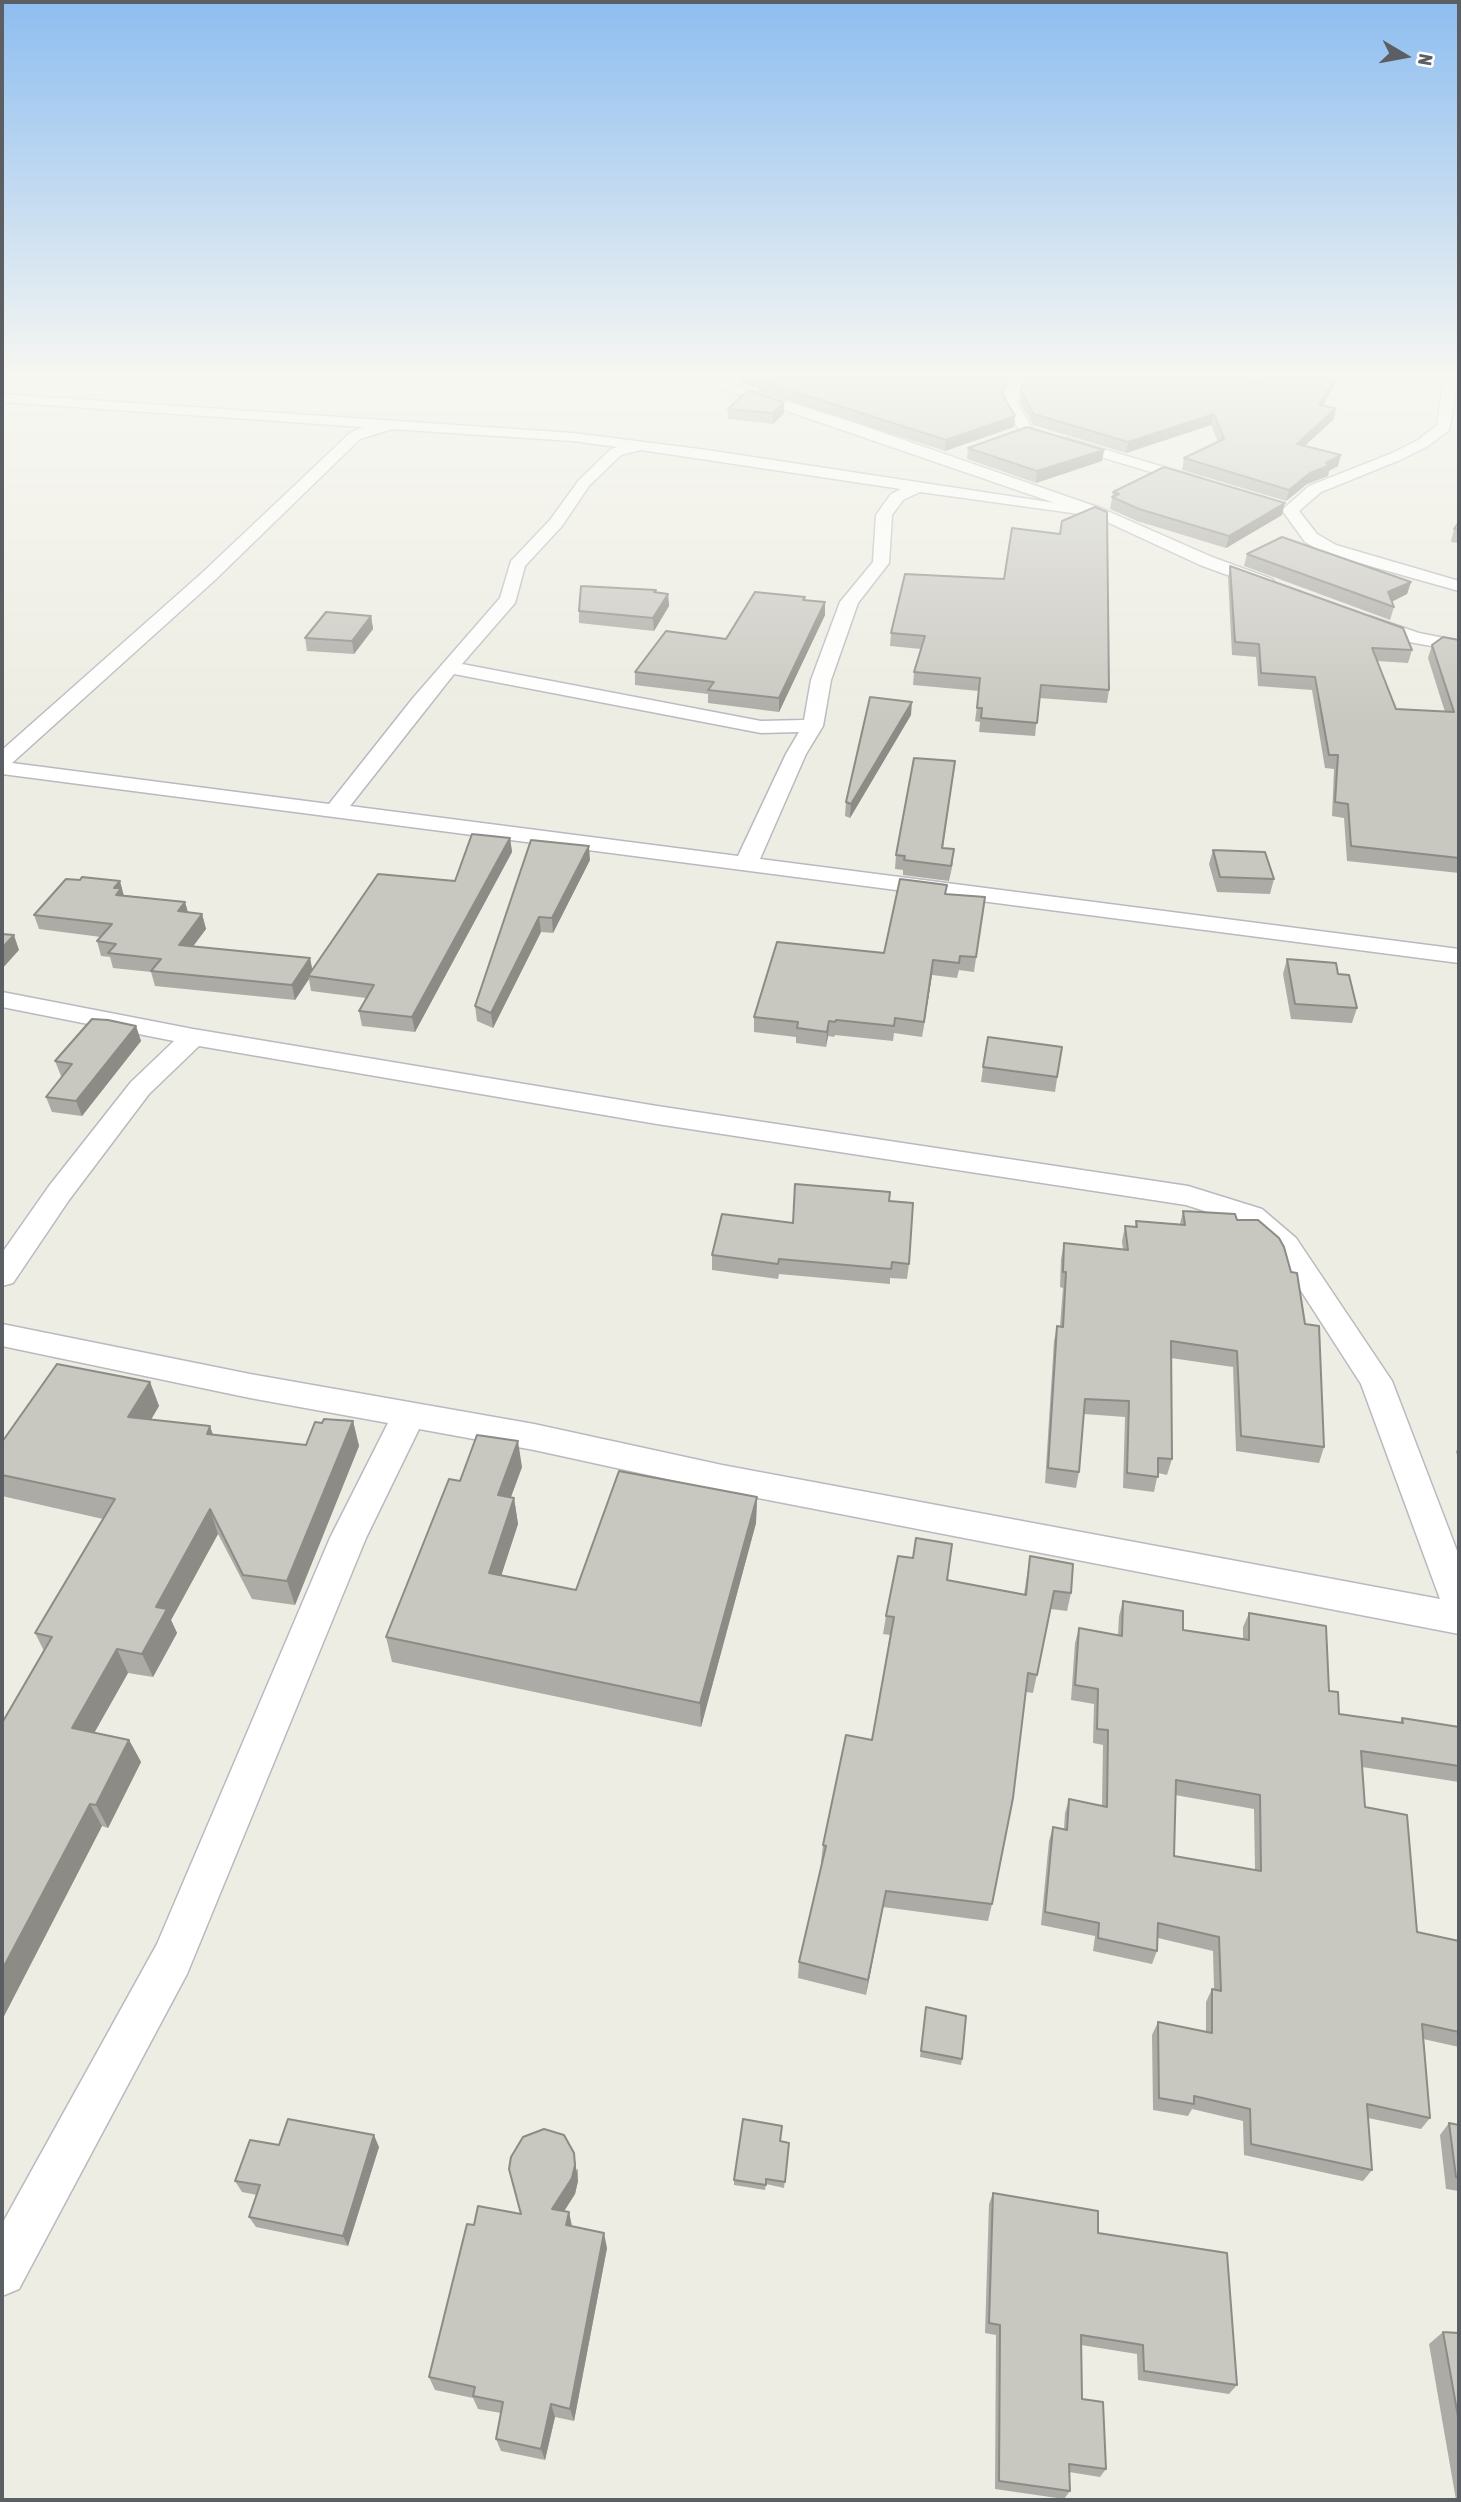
<!DOCTYPE html>
<style>
body{margin:0}
#map{position:relative;width:1461px;height:2502px;overflow:hidden;background:#edede3;font-family:"Asap Condensed",sans-serif}
canvas{display:block}
.frame{position:absolute;inset:0;border:4px solid #5b5e63;pointer-events:none}
.north{position:absolute;left:1370px;top:21px;width:70px;height:70px;-webkit-text-stroke:5px #fff;paint-order:stroke;rotate:100deg;font-size:19px;font-weight:700;line-height:28px;text-align:center;color:#5b5e63}
.north::after{content:'';display:block;margin:auto;width:24px;height:32px;background:#5b5e63;clip-path:polygon(50% 0,100% 100%,50% 72%,0 100%)}
</style>
<div id="map">
<canvas width="1461" height="2502"></canvas>
<div class="frame"></div>
<div class="north">N</div>
</div>
<script>
const c = document.querySelector('canvas').getContext('2d');
c.lineJoin = 'round';
const poly = rows => new Path2D(rows.map(r => 'M' + r).join(''));
function stroke(path, color, width, dash) { c.strokeStyle = color; c.lineWidth = width; c.lineCap = dash ? 'butt' : 'round'; c.setLineDash(dash || []); c.stroke(path); }
function fillPath(path, color) { c.fillStyle = color; c.fill(path, 'evenodd'); }
const minor = poly([
 [676,373,696,373,855,423,1103,509,1212,557,1272,579,1275,583,1272,587,1260,587,1200,565,1094,516,920,492,903,500,892,515,889,563,858,603,831,680,823,726,806,754,760,859,1459,949,1459,963,2,774,2,750,203,572,350,433,363,427,2,402,2,394,573,433,707,450,1055,503,676,373],
 [392,429,573,441,618,447,611,449,579,480,550,520,511,561,500,598,413,698,329,804,12,763,215,580,360,439,392,429],
 [641,450,901,489,891,494,876,515,873,562,840,602,811,680,804,720,761,721,462,664,515,603,525,566,562,526,589,486,621,455,641,450],
 [454,674,761,733,799,732,786,754,738,856,350,806,454,674],
 [1022,373,1038,373,1021,386,1017,403,1033,430,1026,434,1021,433,1003,403,1008,384,1022,373],
 [1440,373,1454,373,1457,386,1449,430,1428,446,1400,460,1321,492,1299,511,1317,534,1336,545,1459,581,1459,591,1324,553,1305,542,1282,510,1309,486,1390,454,1418,440,1437,425,1443,386,1440,373],
 [1066,438,1201,478,1204,481,1201,484,1191,484,1061,445,1059,442,1061,439,1066,438],
 [1369,616,1419,633,1459,641,1459,651,1409,642,1363,625,1360,621,1369,616],
 [2,992,193,1029,657,1106,1188,1186,1262,1209,1296,1238,1392,1381,1459,1556,1459,1634,722,1491,534,1450,419,1429,366,1538,187,1974,19,2289,2,2296,2,2224,157,1944,330,1538,388,1423,250,1398,2,1346,2,1324,250,1374,534,1424,722,1465,1440,1599,1361,1384,1276,1252,1242,1223,1186,1205,657,1124,199,1046,149,1094,69,1200,13,1283,2,1286,2,1253,49,1186,131,1082,174,1041,2,1007,2,992]
]);
stroke(minor, '#b8babf', 3);
fillPath(minor, '#fff');
fillPath(poly([
 [719,373,1018,373,1005,383,1003,395,1015,416,1014,427,945,451,758,391,758,388,740,383,740,378],
 [1267,373,1341,373,1322,406,1334,419,1304,446,1338,466,1329,471,1328,476,1307,484,1286,501,1182,470,1184,458,1218,442,1211,425,1126,453,1033,425,1020,403,1021,392,1261,382],
 [784,402,784,413,773,424,728,419,728,409],
 [968,448,1104,450,1102,461,1036,483,967,459],
 [1113,492,1282,515,1226,548,1137,521,1110,509],
 [1459,522,1459,543,1451,542,1454,529],
 [1247,554,1411,582,1407,594,1392,602,1394,607,1390,620,1244,566],
 [1230,566,1412,650,1408,663,1377,661,1396,709,1445,712,1428,658,1432,645,1459,640,1459,873,1347,861,1344,818,1332,816,1334,769,1325,768,1312,690,1258,686,1256,657,1232,655,1228,578],
 [905,574,1109,690,1107,703,1039,698,1035,736,979,732,980,722,975,721,979,691,913,685,914,672,921,649,890,646,891,633],
 [656,593,668,594,669,606,654,631,579,623,579,611],
 [805,600,825,615,779,712,708,703,708,694,635,685,635,672,726,639],
 [371,616,373,629,354,654,307,651,305,638],
 [911,715,850,818,845,816,846,802],
 [953,775,943,848,953,863,949,881,903,875,903,870,895,869,896,855],
 [510,838,512,852,415,1032,362,1026,359,1011,366,998,311,991,309,979,295,1000,155,986,151,972,113,968,110,957,101,956,97,941,101,937,39,929,34,915,124,895,185,902,188,912,202,914,206,929,193,946,310,958,312,970,455,881],
 [531,840,590,860,553,933,541,932,493,1028,477,1021,475,1006],
 [1213,850,1274,879,1270,894,1217,892,1209,864],
 [946,894,985,897,974,972,959,970,957,978,932,975,922,1037,894,1033,893,1041,835,1035,834,1037,828,1036,826,1047,796,1043,796,1037,754,1032,754,1017,884,953],
 [1287,959,1338,974,1357,1008,1352,1023,1291,1019,1283,974],
 [136,1026,141,1041,82,1116,52,1112,46,1097,62,1076,61,1076,55,1061],
 [1062,1047,1055,1092,981,1082,983,1067],
 [889,1201,909,1264,907,1279,890,1278,890,1284,779,1274,778,1279,712,1270,712,1255,793,1223],
 [1183,1211,1237,1220,1324,1447,1319,1463,1236,1451,1233,1367,1171,1358,1172,1459,1167,1475,1158,1473,1154,1492,1123,1488,1125,1417,1084,1414,1079,1472,1076,1488,1045,1483,1054,1341,1057,1326,1060,1326,1063,1288,1060,1287,1061,1259,1064,1243,1123,1250,1122,1241,1125,1226,1135,1227,1136,1221,1180,1224],
 [150,1382,159,1406,151,1420,210,1426,213,1435,306,1445,322,1423,353,1421,359,1446,295,1605,252,1599,218,1534,171,1620,177,1633,153,1677,128,1673,94,1733,129,1740,141,1762,108,1828,102,1826,2,2020,44,1651,35,1633,103,1519,2,1496,2,1442],
 [1459,1445,1459,1461,1456,1452],
 [522,1467,511,1497,514,1498,518,1524,501,1575,576,1590,757,1497,756,1523,701,1727,392,1662,386,1637,460,1481],
 [1030,1556,1071,1593,1067,1611,1051,1609,1033,1693,1026,1692,992,1904,988,1921,883,1907,866,1995,798,1978,799,1962,822,1862,821,1862,823,1845,872,1740,890,1635,883,1634,886,1616,947,1580,1024,1594],
 [1123,1601,1183,1630,1243,1639,1243,1627,1249,1613,1329,1691,1339,1714,1400,1723,1402,1718,1459,1727,1459,1782,1362,1767,1365,1807,1417,1932,1459,1941,1459,2047,1423,2039,1430,2118,1421,2129,1368,2118,1372,2170,1363,2181,1244,2155,1243,2121,1192,2109,1188,2116,1153,2110,1152,2035,1158,2022,1206,2032,1206,2002,1212,1989,1214,1989,1213,1951,1158,1938,1157,1951,1152,1964,1093,1951,1095,1936,1041,1925,1049,1841,1053,1827,1064,1829,1065,1813,1069,1799,1102,1806,1103,1745,1093,1743,1094,1704,1071,1700,1075,1643,1079,1628,1118,1635,1119,1616],
 [1175,1795,1254,1809,1255,1870,1174,1856],
 [926,2007,962,2059,961,2065,920,2057],
 [1449,2123,1459,2125,1459,2191,1446,2189,1440,2135],
 [780,2141,789,2143,784,2188,766,2184,765,2190,734,2185,734,2180],
 [279,2145,379,2147,348,2246,256,2227,249,2217,257,2195,242,2192,235,2181],
 [578,2169,578,2181,575,2194,564,2211,569,2212,572,2227,607,2248,574,2421,555,2417,545,2460,501,2451,496,2439,501,2413,478,2409,473,2398,435,2390,429,2377,474,2225,521,2214],
 [993,2193,1098,2233,1237,2385,1229,2394,1138,2380,1137,2354,1081,2345,1082,2399,1106,2469,1100,2477,1069,2472,1070,2491,1064,2499,995,2489,996,2335,985,2333,989,2204],
 [1443,2332,1459,2333,1459,2500,1456,2500,1429,2344]
]), '#acaba5');
fillPath(poly([
 [1007,373,1018,373,1005,383,1001,404],
 [1338,373,1341,373,1317,416,1319,405],
 [784,402,784,413,773,424,773,413],
 [1336,408,1334,419,1295,455,1297,444],
 [1214,414,1211,425,1126,453,1128,442],
 [1015,416,1014,427,945,451,946,440],
 [1104,450,1102,461,1036,483,1037,471],
 [1341,455,1338,466,1329,471,1328,476,1307,484,1286,501,1289,490,1310,473],
 [1285,503,1282,515,1226,548,1229,536],
 [1411,582,1407,594,1386,604,1388,592],
 [668,594,669,606,654,631,653,618],
 [825,602,825,615,779,712,779,698],
 [371,616,373,629,354,654,352,641],
 [912,702,911,715,850,818,851,804],
 [510,838,512,852,415,1032,412,1017],
 [589,846,590,860,553,933,552,918],
 [120,881,124,896,121,909,114,888],
 [185,902,189,917,178,911],
 [202,914,206,929,183,960,179,945],
 [539,917,541,932,493,1028,491,1013],
 [14,935,19,950,2,969,2,948],
 [310,958,313,973,308,976,309,979,295,1000,292,985],
 [933,960,932,975,922,1037,924,1022],
 [829,1021,828,1036,826,1047,827,1032],
 [136,1026,141,1041,82,1116,76,1101],
 [150,1382,159,1406,138,1441,128,1417],
 [353,1421,359,1446,295,1605,287,1581],
 [210,1426,218,1451,207,1434],
 [518,1441,522,1467,502,1521,498,1495],
 [757,1497,756,1523,701,1727,700,1703],
 [514,1498,518,1524,494,1598,489,1573],
 [210,1509,218,1534,171,1620,177,1633,153,1677,142,1654,156,1607],
 [117,1649,128,1673,84,1751,72,1728],
 [129,1740,141,1762,108,1828,96,1805],
 [90,1804,102,1826,2,2020,2,1970],
 [886,1891,883,1907,866,1995,868,1980],
 [374,2135,379,2147,348,2246,343,2236],
 [574,2153,578,2181,575,2194,556,2224,552,2209],
 [569,2212,572,2227,566,2225],
 [604,2233,607,2248,574,2421,570,2409],
 [551,2404,555,2417,545,2460,541,2449]
]), '#8c8b86');
const building = poly([
 [741,373,1007,373,1002,394,1015,416,946,440,758,380,761,378,741,373],
 [1030,373,1203,373,1261,382,1267,373,1338,373,1319,405,1336,408,1297,444,1341,455,1326,463,1330,465,1310,473,1289,490,1184,458,1224,439,1214,414,1128,442,1034,414,1021,392,1025,377,1030,373],
 [748,390,784,402,773,413,728,409,748,390],
 [1027,427,1104,450,1037,471,968,448,1027,427],
 [1164,467,1285,503,1229,536,1139,509,1112,497,1119,494,1113,492,1164,467],
 [1095,507,1107,512,1109,690,1041,685,1037,723,981,718,982,708,977,708,980,678,914,672,925,636,891,633,905,574,1004,579,1012,528,1060,534,1062,521,1095,507],
 [1459,522,1459,530,1454,529,1459,522],
 [1282,537,1411,582,1388,592,1394,607,1247,554,1282,537],
 [1230,566,1403,628,1412,650,1372,648,1396,709,1454,712,1432,645,1443,637,1459,640,1459,858,1351,846,1348,804,1335,802,1338,755,1329,755,1315,677,1261,673,1259,644,1235,642,1230,566],
 [581,586,656,590,654,592,668,594,653,618,579,611,581,586],
 [755,592,805,597,803,600,825,602,779,698,708,690,714,682,635,672,666,631,726,639,755,592],
 [326,612,371,616,352,641,305,638,326,612],
 [870,697,912,702,851,804,846,802,870,697],
 [914,758,955,761,942,848,954,849,951,866,904,860,905,856,896,855,914,758],
 [472,834,510,838,412,1017,359,1011,374,985,308,976,378,874,455,881,472,834],
 [531,840,589,846,552,918,539,917,491,1013,475,1006,531,840],
 [1213,850,1265,852,1274,879,1220,877,1213,850],
 [82,877,120,881,114,888,121,888,116,895,185,902,178,911,202,914,179,945,310,958,292,985,151,971,161,959,108,953,116,944,97,941,112,924,34,915,66,879,80,880,82,877],
 [900,879,947,885,945,894,985,897,976,957,960,956,959,963,933,960,924,1022,895,1018,894,1026,836,1020,835,1022,829,1021,827,1032,797,1028,798,1022,754,1017,777,942,884,953,900,879],
 [2,934,14,935,2,948,2,934],
 [1287,959,1336,963,1338,974,1349,975,1357,1008,1295,1004,1287,959],
 [92,1019,108,1020,136,1026,76,1101,46,1097,72,1064,55,1061,92,1019],
 [988,1037,1062,1047,1057,1077,983,1067,988,1037],
 [795,1184,890,1192,889,1201,913,1203,909,1264,892,1262,891,1269,779,1259,778,1264,712,1255,722,1214,793,1223,795,1184],
 [1183,1211,1235,1214,1237,1220,1258,1220,1279,1238,1284,1247,1291,1272,1297,1273,1305,1324,1319,1326,1324,1447,1241,1436,1237,1351,1171,1341,1172,1459,1158,1458,1158,1477,1127,1473,1129,1401,1085,1399,1079,1472,1048,1468,1057,1326,1063,1327,1066,1272,1063,1272,1064,1243,1128,1250,1125,1226,1137,1227,1136,1221,1185,1225,1183,1211],
 [57,1364,150,1382,128,1417,210,1426,207,1434,306,1445,315,1422,322,1423,324,1419,353,1421,287,1581,243,1575,210,1509,156,1607,167,1609,142,1654,117,1649,72,1728,129,1740,96,1805,90,1804,2,1970,2,1723,52,1637,35,1633,115,1499,2,1475,2,1442,57,1364],
 [477,1435,518,1441,498,1495,514,1498,489,1573,576,1590,619,1471,757,1497,700,1703,386,1637,449,1479,460,1481,477,1435],
 [916,1538,952,1544,947,1580,1026,1595,1030,1556,1073,1564,1071,1593,1054,1591,1037,1675,1028,1673,1013,1798,992,1904,886,1891,868,1980,799,1962,826,1846,823,1845,846,1735,872,1740,894,1617,886,1616,898,1556,913,1558,916,1538],
 [1123,1601,1183,1611,1183,1630,1249,1640,1249,1613,1326,1626,1329,1691,1338,1692,1339,1714,1403,1723,1402,1718,1459,1727,1459,1766,1361,1751,1365,1807,1407,1815,1417,1932,1459,1941,1459,2032,1422,2024,1430,2118,1367,2104,1372,2170,1251,2144,1250,2109,1194,2096,1194,2104,1159,2098,1158,2022,1212,2033,1212,1989,1221,1991,1219,1937,1158,1923,1157,1951,1098,1938,1099,1923,1045,1912,1053,1827,1067,1830,1069,1799,1107,1807,1108,1730,1097,1729,1098,1689,1075,1685,1079,1628,1122,1636,1123,1601],
 [1176,1780,1260,1795,1261,1871,1174,1856,1176,1780],
 [926,2007,966,2016,962,2059,921,2051,926,2007],
 [288,2119,374,2135,343,2236,249,2217,260,2185,235,2181,250,2140,279,2145,288,2119],
 [743,2119,782,2126,780,2141,789,2143,785,2182,766,2179,766,2185,734,2180,743,2119],
 [1449,2123,1459,2125,1459,2178,1456,2177,1449,2123],
 [544,2129,564,2135,574,2153,575,2165,572,2178,552,2209,569,2212,566,2225,604,2233,570,2409,551,2404,541,2449,496,2439,503,2402,473,2396,475,2387,429,2377,467,2224,474,2225,478,2206,521,2214,509,2169,511,2157,523,2137,544,2129],
 [993,2193,1098,2211,1098,2233,1227,2253,1237,2385,1144,2371,1143,2345,1081,2335,1082,2399,1103,2402,1106,2469,1069,2464,1070,2491,999,2481,1000,2325,989,2323,993,2193],
 [1443,2332,1459,2333,1459,2422,1443,2332]
]);
fillPath(building, '#c8c7c0');
stroke(building, '#8c8b86', 2);
const sky = c.createLinearGradient(0, 0, 0, 723);
sky.addColorStop(0, '#8dbdf0');
sky.addColorStop(0.52, '#f7f7f2');
sky.addColorStop(1, '#f7f7f200');
c.fillStyle = sky;
c.fillRect(0, 0, 1461, 723);
</script>
